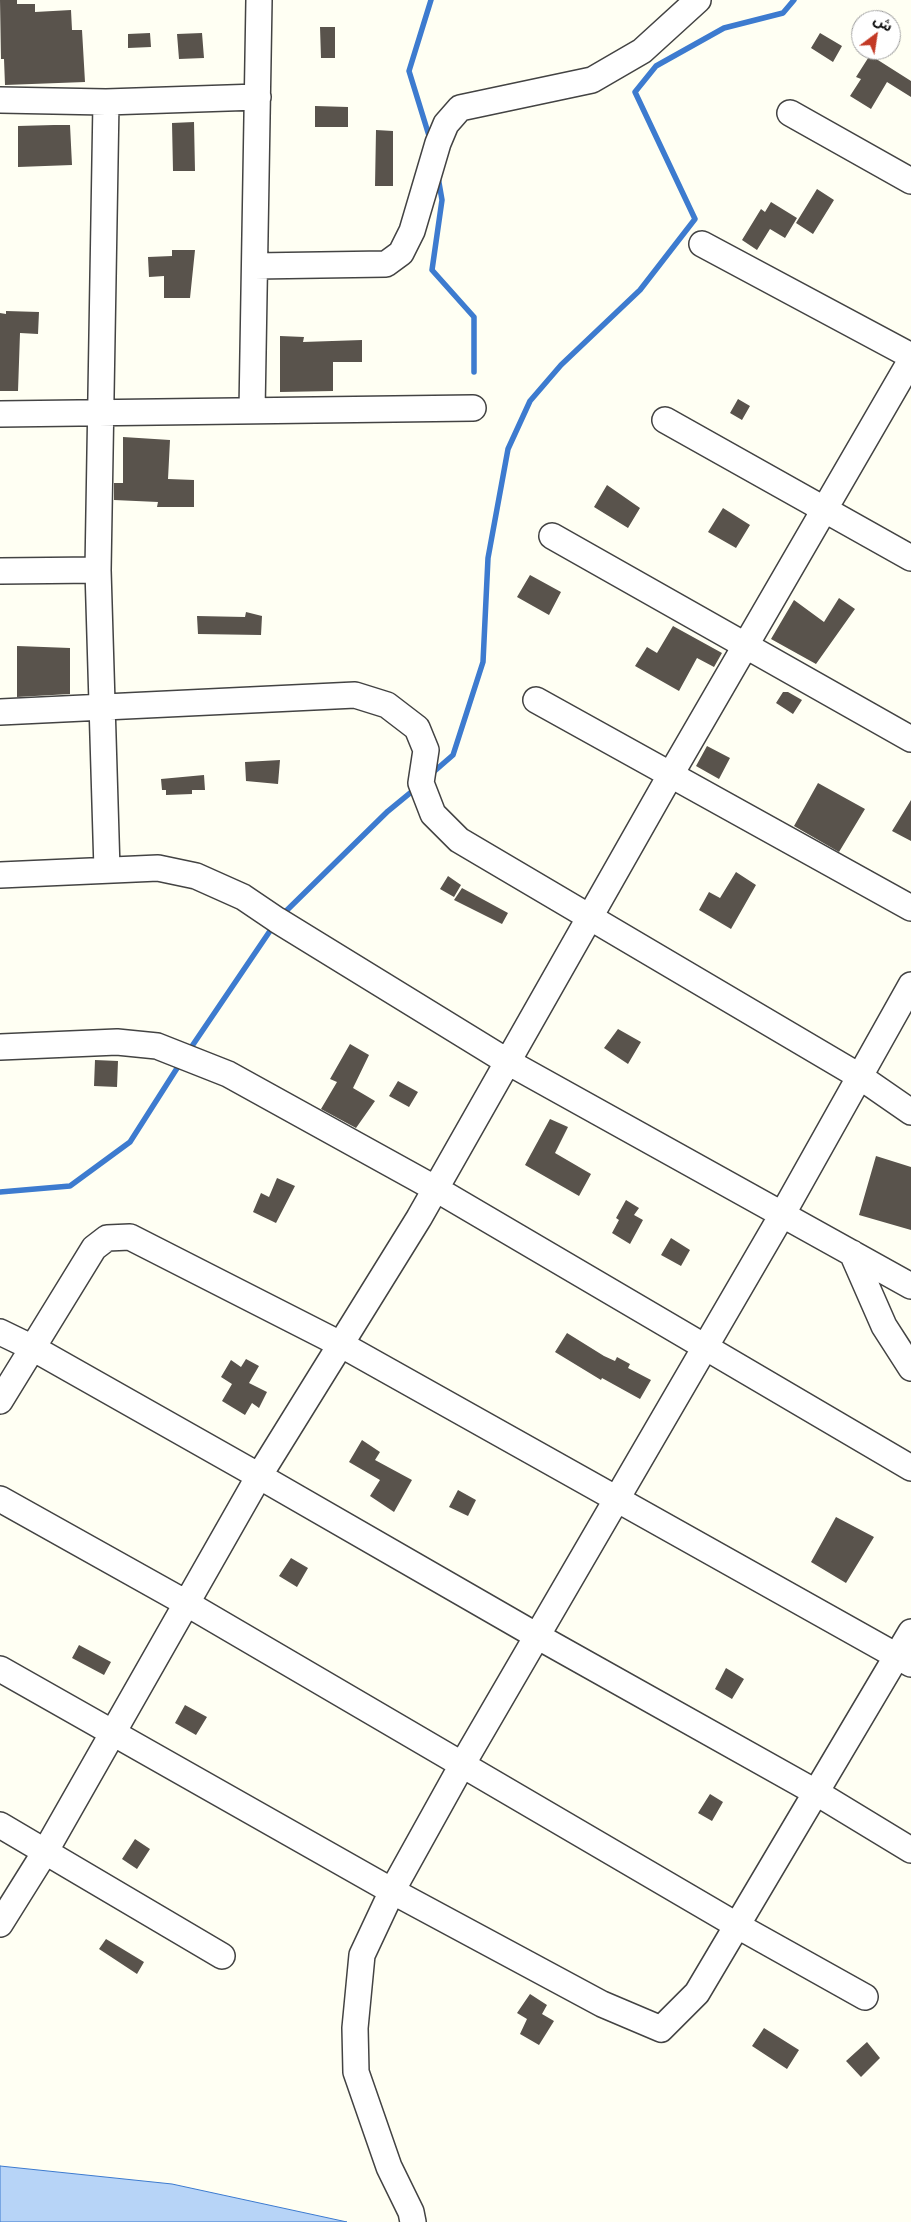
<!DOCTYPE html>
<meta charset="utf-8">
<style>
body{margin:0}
#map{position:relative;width:911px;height:2222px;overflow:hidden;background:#fffff3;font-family:Lora,"Noto Sans Arabic",serif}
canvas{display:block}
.north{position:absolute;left:851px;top:10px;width:50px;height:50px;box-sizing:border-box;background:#fff;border:1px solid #9f9f9f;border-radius:50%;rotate:31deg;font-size:14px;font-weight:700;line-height:20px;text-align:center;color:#101010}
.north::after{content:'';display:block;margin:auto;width:18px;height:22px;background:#c33925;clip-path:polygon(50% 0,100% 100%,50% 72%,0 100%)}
</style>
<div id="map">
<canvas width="911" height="2222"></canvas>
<div class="north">ش</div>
</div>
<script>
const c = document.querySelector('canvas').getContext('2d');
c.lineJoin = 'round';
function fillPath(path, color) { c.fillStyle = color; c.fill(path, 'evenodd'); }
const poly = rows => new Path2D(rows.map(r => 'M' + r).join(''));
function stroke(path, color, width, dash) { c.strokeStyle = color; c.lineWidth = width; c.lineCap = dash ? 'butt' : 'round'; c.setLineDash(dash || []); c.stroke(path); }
const water = poly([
 [0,2166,172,2184,347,2222,0,2222,0,2166]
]);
fillPath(water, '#b7d4f7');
stroke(water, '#3d7bcf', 1);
stroke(poly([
 [430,139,409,71,431,0],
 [438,177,442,200,432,270,474,317,474,372],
 [430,775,453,755,483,662,488,558,508,449,530,401,561,365,640,290,695,219,635,92,656,66,724,28,783,13,794,0],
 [281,916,388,811,416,788],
 [188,1052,274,925],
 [0,1192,70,1186,130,1142,181,1062]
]), '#3d7bcf', 5.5);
fillPath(poly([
 [0,0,17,0,17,4,35,4,35,12,71,10,72,30,82,30,85,82,5,85,4,59,1,59],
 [320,27,335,27,335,58,321,58],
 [150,33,151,47,128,48,128,34],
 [202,33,204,58,179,59,177,34],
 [820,33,842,46,833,62,811,48],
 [870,55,911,81,911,97,887,82,871,109,850,96,861,79,856,77],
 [315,106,348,107,348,127,315,127],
 [194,122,195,171,173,171,172,123],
 [54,125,70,125,72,165,18,167,18,126],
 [376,130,393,131,393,186,375,186],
 [817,189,834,200,813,234,796,223],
 [771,202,797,218,785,238,770,229,757,250,742,240,761,209,765,212],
 [172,250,195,250,190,298,164,298,164,276,149,277,148,257,172,256],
 [6,311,39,312,38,334,20,333,18,391,0,391,0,313,6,314],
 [280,336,304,337,303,342,362,340,362,362,333,362,333,391,280,392],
 [738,399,750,406,742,420,730,413],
 [123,437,170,440,168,479,194,480,194,507,157,507,158,502,114,500,114,483,123,483],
 [607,485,640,508,628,528,594,507],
 [723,508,750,525,736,548,708,532],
 [530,575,561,592,549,615,517,597],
 [839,598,855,609,816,664,771,639,794,600,824,622],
 [246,612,262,616,261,635,198,634,197,616,245,617],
 [673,626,722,653,714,667,697,658,679,691,635,666,647,647,657,653],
 [17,646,70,648,70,694,17,697],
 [783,692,788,692,802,700,793,714,776,703],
 [707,746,730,758,719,779,696,766],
 [280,760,278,784,246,781,245,762],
 [204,775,205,790,192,790,192,794,166,795,166,790,162,790,161,779],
 [818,783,865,809,839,852,794,826],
 [911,800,911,841,892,831],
 [736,872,756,885,731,929,699,910,709,892,720,898],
 [448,876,461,885,454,897,440,889],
 [462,888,508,913,502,924,454,900],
 [618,1029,641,1042,628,1064,604,1048],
 [350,1044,369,1055,353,1088,375,1101,356,1128,321,1109,337,1082,330,1079],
 [95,1060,118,1061,117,1087,94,1086],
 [398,1081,418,1092,409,1107,389,1096],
 [550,1119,568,1127,555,1153,591,1174,579,1196,525,1165],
 [876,1156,911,1167,911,1230,859,1215],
 [277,1178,295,1186,276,1223,253,1212,261,1193,269,1197],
 [626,1200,639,1208,634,1215,643,1220,630,1244,612,1233,619,1220,616,1218],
 [671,1238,690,1250,681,1266,661,1255],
 [567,1333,604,1356,615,1361,617,1357,630,1364,628,1368,651,1380,640,1399,602,1378,601,1380,555,1352],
 [246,1359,259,1366,249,1383,267,1392,259,1408,252,1403,245,1415,222,1401,232,1384,221,1377,231,1360,241,1367],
 [362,1440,380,1452,375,1460,412,1480,394,1512,370,1496,380,1480,349,1462],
 [458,1490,476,1500,468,1516,449,1507],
 [836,1517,874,1537,846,1583,811,1562],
 [291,1558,308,1568,297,1587,279,1576],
 [79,1645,111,1662,104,1675,72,1658],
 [726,1668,744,1679,732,1699,715,1689],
 [185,1705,207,1717,196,1735,175,1723],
 [710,1794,723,1802,712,1821,698,1813],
 [135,1839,150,1849,137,1869,122,1859],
 [106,1939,144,1962,137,1974,99,1949],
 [530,1994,547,2005,542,2014,554,2021,539,2045,520,2034,527,2019,517,2013],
 [764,2028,799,2050,787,2069,752,2046],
 [867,2042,880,2058,861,2077,846,2061]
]), '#59534c');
const minor = poly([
 [0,100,106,102,258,97],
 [106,102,98,570,107,870],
 [790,113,911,181],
 [702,244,911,356],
 [255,266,386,264,401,253,412,231,438,143,446,124,460,108,592,80,642,51,698,0],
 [252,411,259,0],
 [0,414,473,408],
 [665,420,911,558],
 [552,536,911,739],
 [0,571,98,570],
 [536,700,911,908],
 [0,712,355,695,387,705,417,728,426,750,421,783,433,814,459,840,859,1076,911,1112],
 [0,875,158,868,196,876,243,897,277,920,508,1062,911,1286],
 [0,1047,117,1042,157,1046,228,1074,436,1189,911,1468],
 [852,1253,884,1326,911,1368],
 [0,1332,31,1347,259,1476,537,1636,817,1793,911,1850],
 [0,1401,94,1248,107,1238,130,1237,342,1345,911,1664],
 [0,1499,186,1603,738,1926,865,1997],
 [0,1669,392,1891,602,2004,661,2029,697,1993,911,1632],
 [0,1825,222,1956],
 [0,1924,45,1852,259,1476,419,1218,671,774,911,360],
 [413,2222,411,2212,389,2167,356,2072,355,2028,362,1955,392,1891,462,1765,782,1215,911,985]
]);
stroke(minor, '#434343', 28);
stroke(minor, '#fff', 25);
</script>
